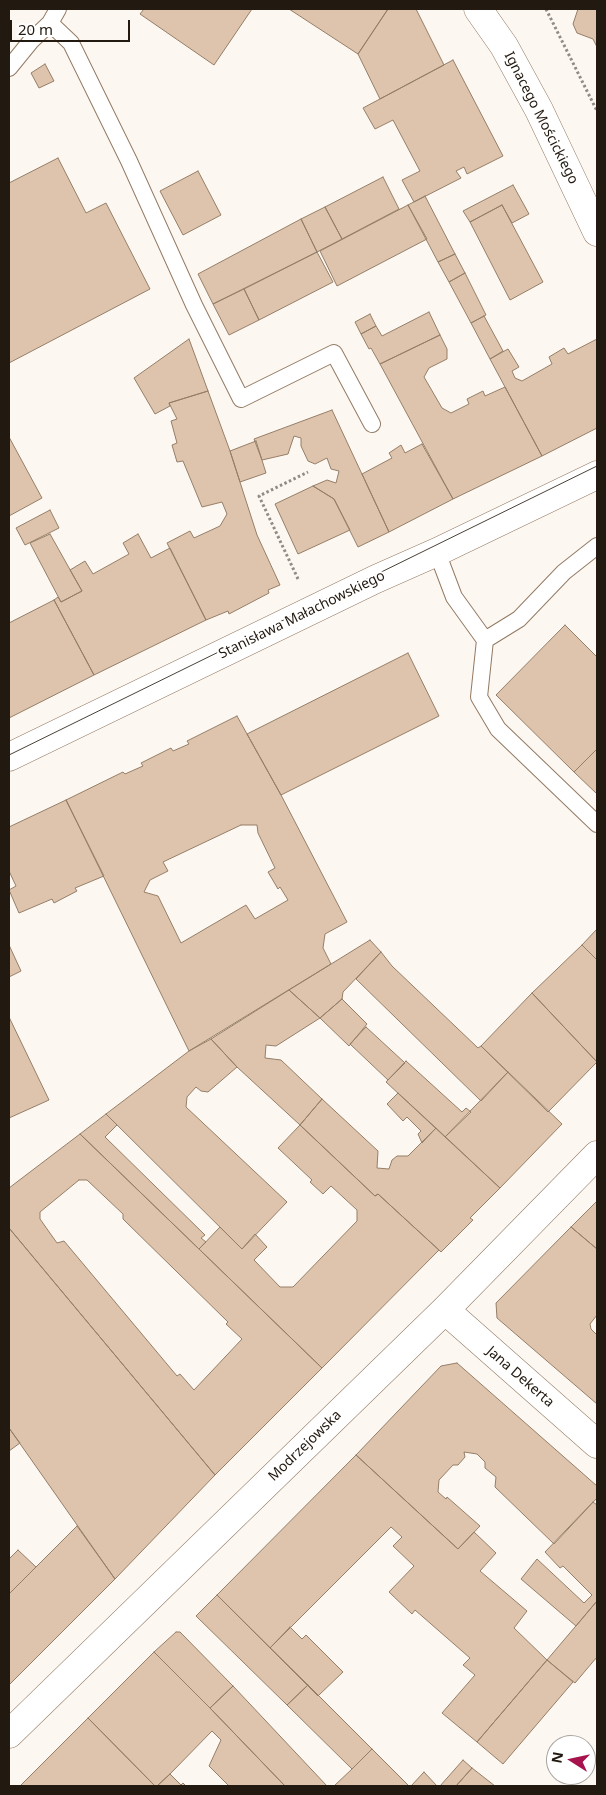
<!DOCTYPE html>
<meta charset="utf-8">
<style>
body{margin:0}
#map{position:relative;width:606px;height:1795px;overflow:hidden;background:#fdf7f2;font-family:"Noto Sans",sans-serif}
canvas{display:block}
.frame{position:absolute;inset:0;border:10px solid #221910;pointer-events:none}
.north{position:absolute;left:546px;top:1735px;width:50px;height:50px;box-sizing:border-box;background:#fff;border:1px solid #a7a39f;border-radius:50%;rotate:280deg;font-size:14px;font-weight:700;line-height:20px;text-align:center;color:#221910}
.north::after{content:'';display:block;margin:auto;width:18px;height:22px;background:#a7144d;clip-path:polygon(50% 0,100% 100%,50% 72%,0 100%)}
.scale{position:absolute;left:10px;top:20px;width:120px;height:22px;box-sizing:border-box;border:2px solid #221910;border-top:0;padding-left:6px;font-size:15px;line-height:18px;white-space:nowrap;color:#221910;-webkit-text-stroke:4px #fff;paint-order:stroke}
</style>
<div id="map">
<canvas width="606" height="1795"></canvas>
<div class="frame"></div>
<div class="north">N</div>
<div class="scale">20 m</div>
</div>
<script>
const c = document.querySelector('canvas').getContext('2d');
c.lineJoin = 'round';
function fillPath(path, color) { c.fillStyle = color; c.fill(path, 'evenodd'); }
const poly = rows => new Path2D(rows.map(r => 'M' + r).join(''));
function stroke(path, color, width, dash) { c.strokeStyle = color; c.lineWidth = width; c.lineCap = dash ? 'butt' : 'round'; c.setLineDash(dash || []); c.stroke(path); }
function write(font, color, halo, rows, align = 'center') {
  c.font = font + ' "Noto Sans",sans-serif'; c.lineWidth = 4; c.setLineDash([]); c.textBaseline = 'middle'; c.strokeStyle = halo; c.fillStyle = color; for (const [text, x, y, turn = 0] of rows) {
    c.save(); c.translate(x, y); c.rotate((+turn || 0) * Math.PI / 180); c.textAlign = isNaN(turn) ? turn : align; if (halo) c.strokeText(text, 0, 0); c.fillText(text, 0, 0); c.restore();
  }
}
const building = poly([
 [144,9,252,9,214,65,140,14,144,9],
 [289,9,388,9,358,54,289,9],
 [388,9,416,9,444,65,380,99,358,54,388,9],
 [578,9,597,9,597,47,593,39,577,33,573,24,578,9],
 [453,60,503,156,467,174,464,167,456,171,461,178,414,202,402,180,420,171,393,120,375,129,363,108,453,60],
 [45,64,54,81,39,88,31,73,45,64],
 [58,158,86,213,106,203,150,289,9,363,9,183,58,158],
 [198,171,221,215,183,235,160,191,198,171],
 [383,177,399,209,342,239,325,207,383,177],
 [513,185,529,214,512,223,502,205,470,222,463,211,513,185],
 [425,196,455,254,438,262,408,205,425,196],
 [408,205,427,239,337,286,320,251,408,205],
 [502,205,543,282,510,300,470,222,502,205],
 [325,207,342,239,317,252,301,219,325,207],
 [301,219,317,252,213,304,198,274,301,219],
 [317,252,333,282,259,320,244,289,317,252],
 [455,254,465,273,449,282,438,262,455,254],
 [465,273,486,315,471,323,449,282,465,273],
 [244,289,259,320,229,335,213,304,244,289],
 [429,312,440,335,380,364,371,348,369,349,361,334,376,326,382,336,429,312],
 [370,314,376,326,361,334,355,322,370,314],
 [484,316,503,351,490,359,471,323,484,316],
 [440,335,447,349,447,359,429,368,424,377,442,408,451,413,469,404,467,399,483,391,485,396,505,387,542,456,453,499,380,364,440,335],
 [189,339,208,391,169,403,170,406,155,414,134,378,189,339],
 [597,339,597,428,542,456,490,359,508,349,519,367,512,371,515,378,522,381,552,364,549,357,564,348,568,354,597,339],
 [208,391,230,451,257,535,280,585,268,590,269,593,229,614,228,611,206,620,167,543,190,531,194,538,220,526,227,514,222,502,202,507,183,461,177,462,172,445,177,443,171,421,177,419,169,403,208,391],
 [332,410,389,532,358,547,334,499,313,486,327,480,336,483,339,471,331,469,327,458,315,464,308,461,301,446,301,438,294,436,288,454,262,460,254,439,332,410],
 [9,437,42,498,9,516,9,437],
 [256,441,266,473,240,482,230,451,256,441],
 [422,444,453,499,389,532,362,474,392,458,389,453,401,445,405,453,422,444],
 [313,486,334,499,350,530,298,554,275,504,313,486],
 [50,510,59,528,25,545,16,528,50,510],
 [50,534,82,591,61,602,30,543,50,534],
 [138,534,151,558,170,548,206,620,94,675,54,600,58,597,61,602,82,591,70,570,85,561,93,574,129,554,123,543,138,534],
 [54,600,94,675,9,718,9,623,54,600],
 [565,625,597,657,597,749,574,772,496,695,565,625],
 [408,653,439,716,281,795,247,734,408,653],
 [237,716,281,795,347,922,325,934,323,948,331,964,189,1051,66,800,123,772,125,774,143,766,141,763,171,748,173,751,189,744,187,741,237,716],
 [241,825,257,825,258,833,275,868,268,872,278,889,280,887,288,900,255,919,246,905,181,943,158,896,144,892,150,880,168,871,163,862,241,825],
 [597,749,597,794,574,772,597,749],
 [66,800,104,876,75,888,77,891,54,903,52,899,19,913,9,890,16,886,9,871,9,827,66,800],
 [597,929,597,960,582,945,597,929],
 [370,940,381,952,343,992,342,999,320,1018,289,990,370,940],
 [9,945,21,971,9,977,9,945],
 [582,945,597,960,597,1062,532,993,582,945],
 [381,952,392,966,478,1048,481,1046,508,1072,481,1101,356,979,381,952],
 [289,990,320,1018,276,1046,266,1045,265,1058,281,1060,322,1099,300,1125,237,1067,211,1039,289,990],
 [532,993,597,1062,548,1112,481,1046,532,993],
 [342,999,367,1024,349,1046,320,1018,342,999],
 [9,1017,49,1100,9,1118,9,1017],
 [366,1027,405,1063,388,1080,350,1044,366,1027],
 [211,1039,237,1067,208,1092,201,1091,196,1087,187,1097,186,1107,287,1202,242,1249,106,1114,189,1051,211,1039],
 [406,1061,462,1112,466,1108,471,1112,445,1137,386,1082,406,1061],
 [508,1072,562,1124,500,1188,445,1137,508,1072],
 [398,1093,436,1128,422,1143,418,1134,421,1131,407,1117,403,1121,387,1104,398,1093],
 [322,1099,378,1151,377,1168,389,1169,392,1160,397,1156,408,1156,436,1128,500,1188,470,1218,473,1220,441,1252,378,1194,375,1196,300,1125,322,1099],
 [106,1114,117,1125,105,1137,205,1235,201,1238,206,1242,199,1249,80,1134,106,1114],
 [300,1125,375,1196,378,1194,439,1250,322,1368,199,1249,220,1227,242,1249,255,1234,267,1247,254,1260,280,1287,293,1287,357,1221,357,1210,331,1186,323,1194,310,1182,312,1180,278,1148,300,1125],
 [80,1134,322,1368,215,1475,9,1228,9,1188,80,1134],
 [79,1180,87,1180,123,1214,123,1219,228,1322,226,1324,242,1339,194,1390,180,1374,177,1376,64,1241,57,1243,40,1219,40,1212,79,1180],
 [597,1201,597,1249,571,1227,597,1201],
 [571,1227,597,1249,597,1315,590,1324,591,1329,597,1335,597,1404,497,1318,496,1303,571,1227],
 [9,1228,215,1475,115,1579,9,1428,9,1228],
 [457,1363,597,1486,597,1498,554,1544,495,1487,496,1477,485,1468,485,1462,477,1454,464,1452,465,1457,458,1465,453,1465,439,1480,438,1492,446,1499,447,1497,480,1526,458,1549,356,1455,441,1366,457,1363],
 [9,1428,20,1443,9,1451,9,1428],
 [356,1455,458,1549,474,1532,496,1553,480,1571,527,1611,514,1628,547,1660,477,1742,442,1713,475,1675,463,1665,470,1658,415,1610,412,1614,389,1592,414,1566,393,1546,402,1537,391,1527,270,1648,217,1595,356,1455],
 [593,1502,597,1505,597,1601,576,1626,521,1579,537,1559,584,1603,592,1595,563,1566,560,1568,545,1552,593,1502],
 [77,1526,115,1579,9,1685,9,1594,77,1526],
 [18,1550,36,1567,9,1594,9,1559,18,1550],
 [217,1595,308,1685,287,1705,196,1616,217,1595],
 [597,1601,597,1657,575,1683,547,1660,597,1601],
 [290,1627,302,1639,306,1635,343,1672,318,1696,270,1648,290,1627],
 [176,1632,180,1632,233,1686,210,1708,154,1652,176,1632],
 [154,1652,210,1708,285,1786,229,1786,209,1766,221,1740,212,1731,170,1774,157,1786,155,1786,88,1718,154,1652],
 [547,1660,573,1682,503,1764,477,1742,547,1660],
 [308,1685,372,1749,352,1769,287,1705,308,1685],
 [233,1686,327,1786,285,1786,210,1708,233,1686],
 [88,1718,155,1786,20,1786,88,1718],
 [372,1749,409,1786,334,1786,352,1769,372,1749],
 [463,1760,472,1768,456,1786,440,1786,463,1760],
 [472,1768,495,1786,456,1786,472,1768],
 [424,1772,437,1786,411,1786,424,1772],
 [170,1774,181,1785,183,1783,186,1786,157,1786,170,1774]
]);
fillPath(building, '#dec4ac');
stroke(building, '#957e67', 1);
const lane = poly([
 [50,23,71,43,129,161,194,305,241,399,334,353,372,424],
 [9,68,31,41,50,23,58,9],
 [437,552,454,597,485,640,519,619,564,572,597,546],
 [485,640,479,697,498,729,597,824]
]);
const street = poly([
 [9,757,376,579,437,552,597,475],
 [445,1310,597,1444],
 [9,1734,445,1310,597,1155]
]);
const secondary = poly([
 [478,9,504,46,539,110,597,232]
]);
stroke(lane, '#937b64', 18);
stroke(street, '#937b64', 29);
stroke(secondary, '#937b64', 29);
stroke(poly([
 [546,9,597,111],
 [298,579,259,496,308,472]
]), '#928b84', 3, [2.5, 2.5]);
stroke(lane, '#fff', 16);
stroke(street, '#fff', 28);
stroke(secondary, '#fff', 28);
stroke(poly([
 [9,755,597,466]
]), '#494138', 1);
write('14px', '#221910', '#fff', [
 ["Ignacego Mościckiego",541,118,63],
 ["Stanisława Małachowskiego",302,615,-26],
 ["Jana Dekerta",520,1377,41],
 ["Modrzejowska",305,1446,-44]
]);
</script>
